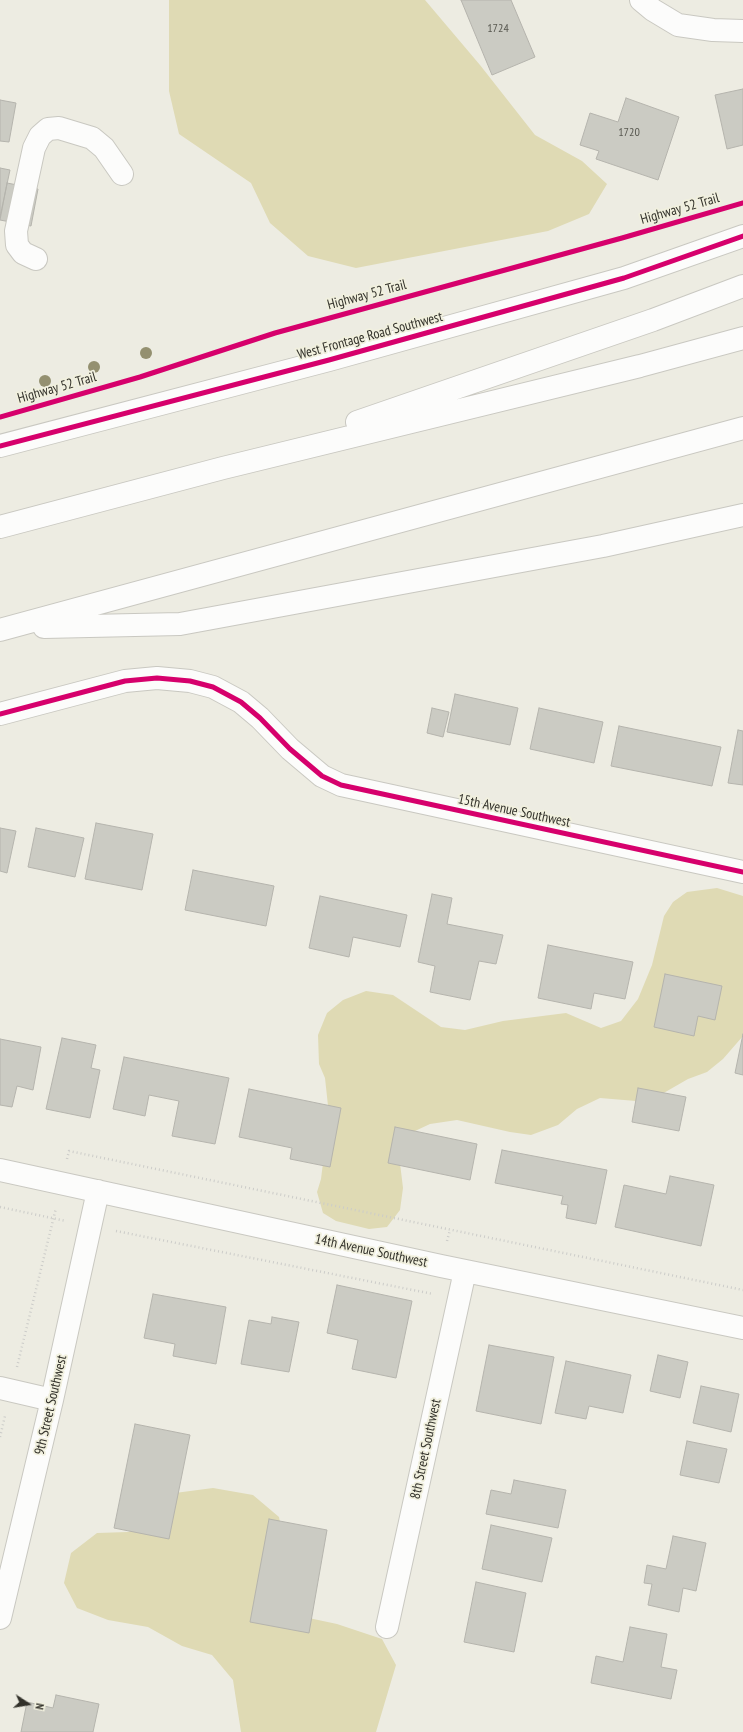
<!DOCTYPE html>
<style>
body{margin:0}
#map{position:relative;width:743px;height:1732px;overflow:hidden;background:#edece2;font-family:"PT Sans Narrow",sans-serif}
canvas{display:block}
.north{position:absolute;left:8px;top:1684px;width:40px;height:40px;-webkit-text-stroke:3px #f1f0de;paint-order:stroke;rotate:102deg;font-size:11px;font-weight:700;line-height:16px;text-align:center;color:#32312a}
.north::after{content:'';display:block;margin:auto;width:14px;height:18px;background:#32312a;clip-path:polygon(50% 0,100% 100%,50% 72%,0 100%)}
</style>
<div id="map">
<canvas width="743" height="1732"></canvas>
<div class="north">N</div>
</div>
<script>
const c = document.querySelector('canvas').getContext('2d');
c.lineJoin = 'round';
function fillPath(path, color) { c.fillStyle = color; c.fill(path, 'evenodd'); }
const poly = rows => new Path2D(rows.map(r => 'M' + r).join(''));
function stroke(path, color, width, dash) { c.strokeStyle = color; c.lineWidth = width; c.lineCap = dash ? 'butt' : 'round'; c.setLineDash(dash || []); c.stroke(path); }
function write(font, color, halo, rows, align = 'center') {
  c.font = font + ' "PT Sans Narrow",sans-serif'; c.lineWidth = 3.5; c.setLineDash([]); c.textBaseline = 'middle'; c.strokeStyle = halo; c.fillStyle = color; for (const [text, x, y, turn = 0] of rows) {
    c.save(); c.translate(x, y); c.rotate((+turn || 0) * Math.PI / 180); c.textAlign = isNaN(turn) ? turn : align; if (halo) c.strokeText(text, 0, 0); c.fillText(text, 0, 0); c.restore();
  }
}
fillPath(poly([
 [169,0,425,0,480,65,535,135,582,161,607,184,589,214,548,231,356,268,308,256,270,223,251,183,179,134,169,91],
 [717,888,743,896,743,1036,723,1059,707,1072,688,1079,648,1102,600,1098,577,1109,558,1125,531,1135,510,1132,457,1120,430,1124,400,1138,399,1155,403,1188,400,1210,387,1227,369,1229,336,1221,323,1213,317,1192,321,1179,329,1115,325,1078,319,1064,318,1035,327,1013,343,1000,366,991,393,995,441,1027,465,1030,503,1021,566,1013,601,1028,621,1021,638,999,652,965,664,916,673,902,687,892],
 [213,1488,253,1495,279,1517,285,1549,290,1614,337,1624,382,1639,396,1665,376,1732,241,1732,233,1680,212,1655,182,1646,148,1627,108,1620,77,1608,64,1583,71,1553,97,1533,128,1532,152,1522,175,1493]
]), '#dfdab4');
const building = poly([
 [461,0,511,0,535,57,492,75,461,0],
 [743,89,743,145,727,149,715,95,743,89],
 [626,98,679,117,658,180,596,159,599,151,580,145,590,113,618,122,626,98],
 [0,100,16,103,9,142,0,141,0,100],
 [0,168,10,170,0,217,0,168],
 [7,183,38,189,31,226,0,220,7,183],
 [455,694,518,708,510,745,447,732,455,694],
 [432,708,449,712,443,737,427,733,432,708],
 [539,708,603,722,594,763,530,749,539,708],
 [619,726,721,747,712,786,611,766,619,726],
 [738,730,743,731,743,785,728,783,738,730],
 [96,823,153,834,142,890,85,879,96,823],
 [0,828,16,831,7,873,0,871,0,828],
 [36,828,84,838,75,877,28,867,36,828],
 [193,870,274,886,266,926,185,910,193,870],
 [432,894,452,898,447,924,503,935,496,964,479,961,470,1000,430,992,435,966,418,962,432,894],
 [320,896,407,915,400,947,353,937,349,957,309,948,320,896],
 [548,945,633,962,625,999,594,993,591,1009,538,998,548,945],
 [665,974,722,986,715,1020,698,1016,694,1036,654,1027,665,974],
 [743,1034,743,1075,735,1073,743,1034],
 [62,1038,96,1045,91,1068,100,1070,90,1118,46,1109,62,1038],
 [0,1039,41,1047,33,1090,17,1086,12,1107,0,1105,0,1039],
 [124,1057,229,1078,215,1144,172,1136,179,1101,149,1095,145,1116,113,1109,124,1057],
 [638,1088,686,1097,679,1131,632,1122,638,1088],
 [249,1089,341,1108,330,1167,290,1159,292,1148,239,1137,249,1089],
 [395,1127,477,1144,470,1180,388,1163,395,1127],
 [502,1150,607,1170,596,1224,566,1218,568,1205,561,1204,563,1196,495,1183,502,1150],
 [670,1176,714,1185,701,1246,615,1227,624,1185,666,1194,670,1176],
 [337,1285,412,1301,396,1378,352,1369,358,1340,327,1333,337,1285],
 [153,1294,226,1307,216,1364,173,1356,175,1344,144,1338,153,1294],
 [272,1317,299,1322,289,1372,241,1364,249,1320,271,1324,272,1317],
 [489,1345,554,1357,541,1424,476,1411,489,1345],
 [658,1355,688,1362,680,1398,650,1391,658,1355],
 [566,1361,631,1375,623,1413,589,1406,586,1419,555,1413,566,1361],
 [701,1386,739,1394,731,1432,693,1423,701,1386],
 [135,1424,190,1435,169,1539,114,1528,135,1424],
 [687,1441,727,1449,719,1483,680,1475,687,1441],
 [514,1480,566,1490,558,1528,486,1514,491,1490,511,1494,514,1480],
 [269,1519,327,1530,309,1633,250,1622,269,1519],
 [491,1525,552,1538,542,1582,482,1569,491,1525],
 [673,1536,706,1543,696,1591,683,1588,679,1612,648,1605,652,1584,644,1583,647,1565,666,1569,673,1536],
 [476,1582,526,1593,514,1652,464,1642,476,1582],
 [630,1627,667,1634,661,1667,677,1670,671,1699,591,1683,596,1656,623,1662,630,1627],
 [56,1695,99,1704,93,1732,21,1732,27,1702,53,1708,56,1695]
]);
fillPath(building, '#cbcbc3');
stroke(building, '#b5b4ad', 1);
const minor = poly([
 [641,0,653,10,678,25,713,30,743,31],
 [36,259,23,253,17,245,16,231,34,148,40,136,48,129,59,128,92,138,104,148,122,174],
 [0,446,329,360,624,278,743,236],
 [0,714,125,681,157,678,190,681,213,687,241,702,260,718,290,749,322,776,341,785,743,872],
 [0,1170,441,1266,743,1328],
 [0,1388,52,1400],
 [0,1618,52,1400,98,1191],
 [387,1627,465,1271]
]);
const highway = poly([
 [357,422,653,320,743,286],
 [0,527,223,468,640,366,743,338],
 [44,627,180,624,603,546,743,515],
 [0,630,743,428]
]);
stroke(minor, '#c9c8c1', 24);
stroke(highway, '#c9c8c1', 24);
stroke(poly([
 [67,1159,69,1151,743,1290],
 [0,1207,66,1221],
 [116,1231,433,1294],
 [447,1241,450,1230],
 [17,1367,56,1208],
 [0,1437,5,1416]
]), '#ccccc9', 2.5, [1, 3]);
stroke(minor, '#fcfcfb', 22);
stroke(highway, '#fcfcfb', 22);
stroke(poly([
 [0,417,140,377,275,333,622,238,743,203],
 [0,446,329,360,624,278,743,236],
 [0,714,125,681,157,678,190,681,213,687,241,702,260,718,290,749,322,776,341,785,743,872]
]), '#d6006c', 5);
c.fillStyle = '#949070';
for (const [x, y] of [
 [146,353],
 [94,367],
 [45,381]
]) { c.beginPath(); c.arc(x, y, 6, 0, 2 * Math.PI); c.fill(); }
write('12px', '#585850', null, [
 ["1724",498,29],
 ["1720",629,133]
]);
write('14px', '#32312a', '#f1f0de', [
 ["Highway 52 Trail",680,209,-16],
 ["Highway 52 Trail",367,295,-15],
 ["West Frontage Road Southwest",370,336,-15],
 ["Highway 52 Trail",57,388,-16],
 ["15th Avenue Southwest",514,811,12],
 ["14th Avenue Southwest",371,1251,12],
 ["9th Street Southwest",51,1405,-77],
 ["8th Street Southwest",426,1449,-78]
]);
</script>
